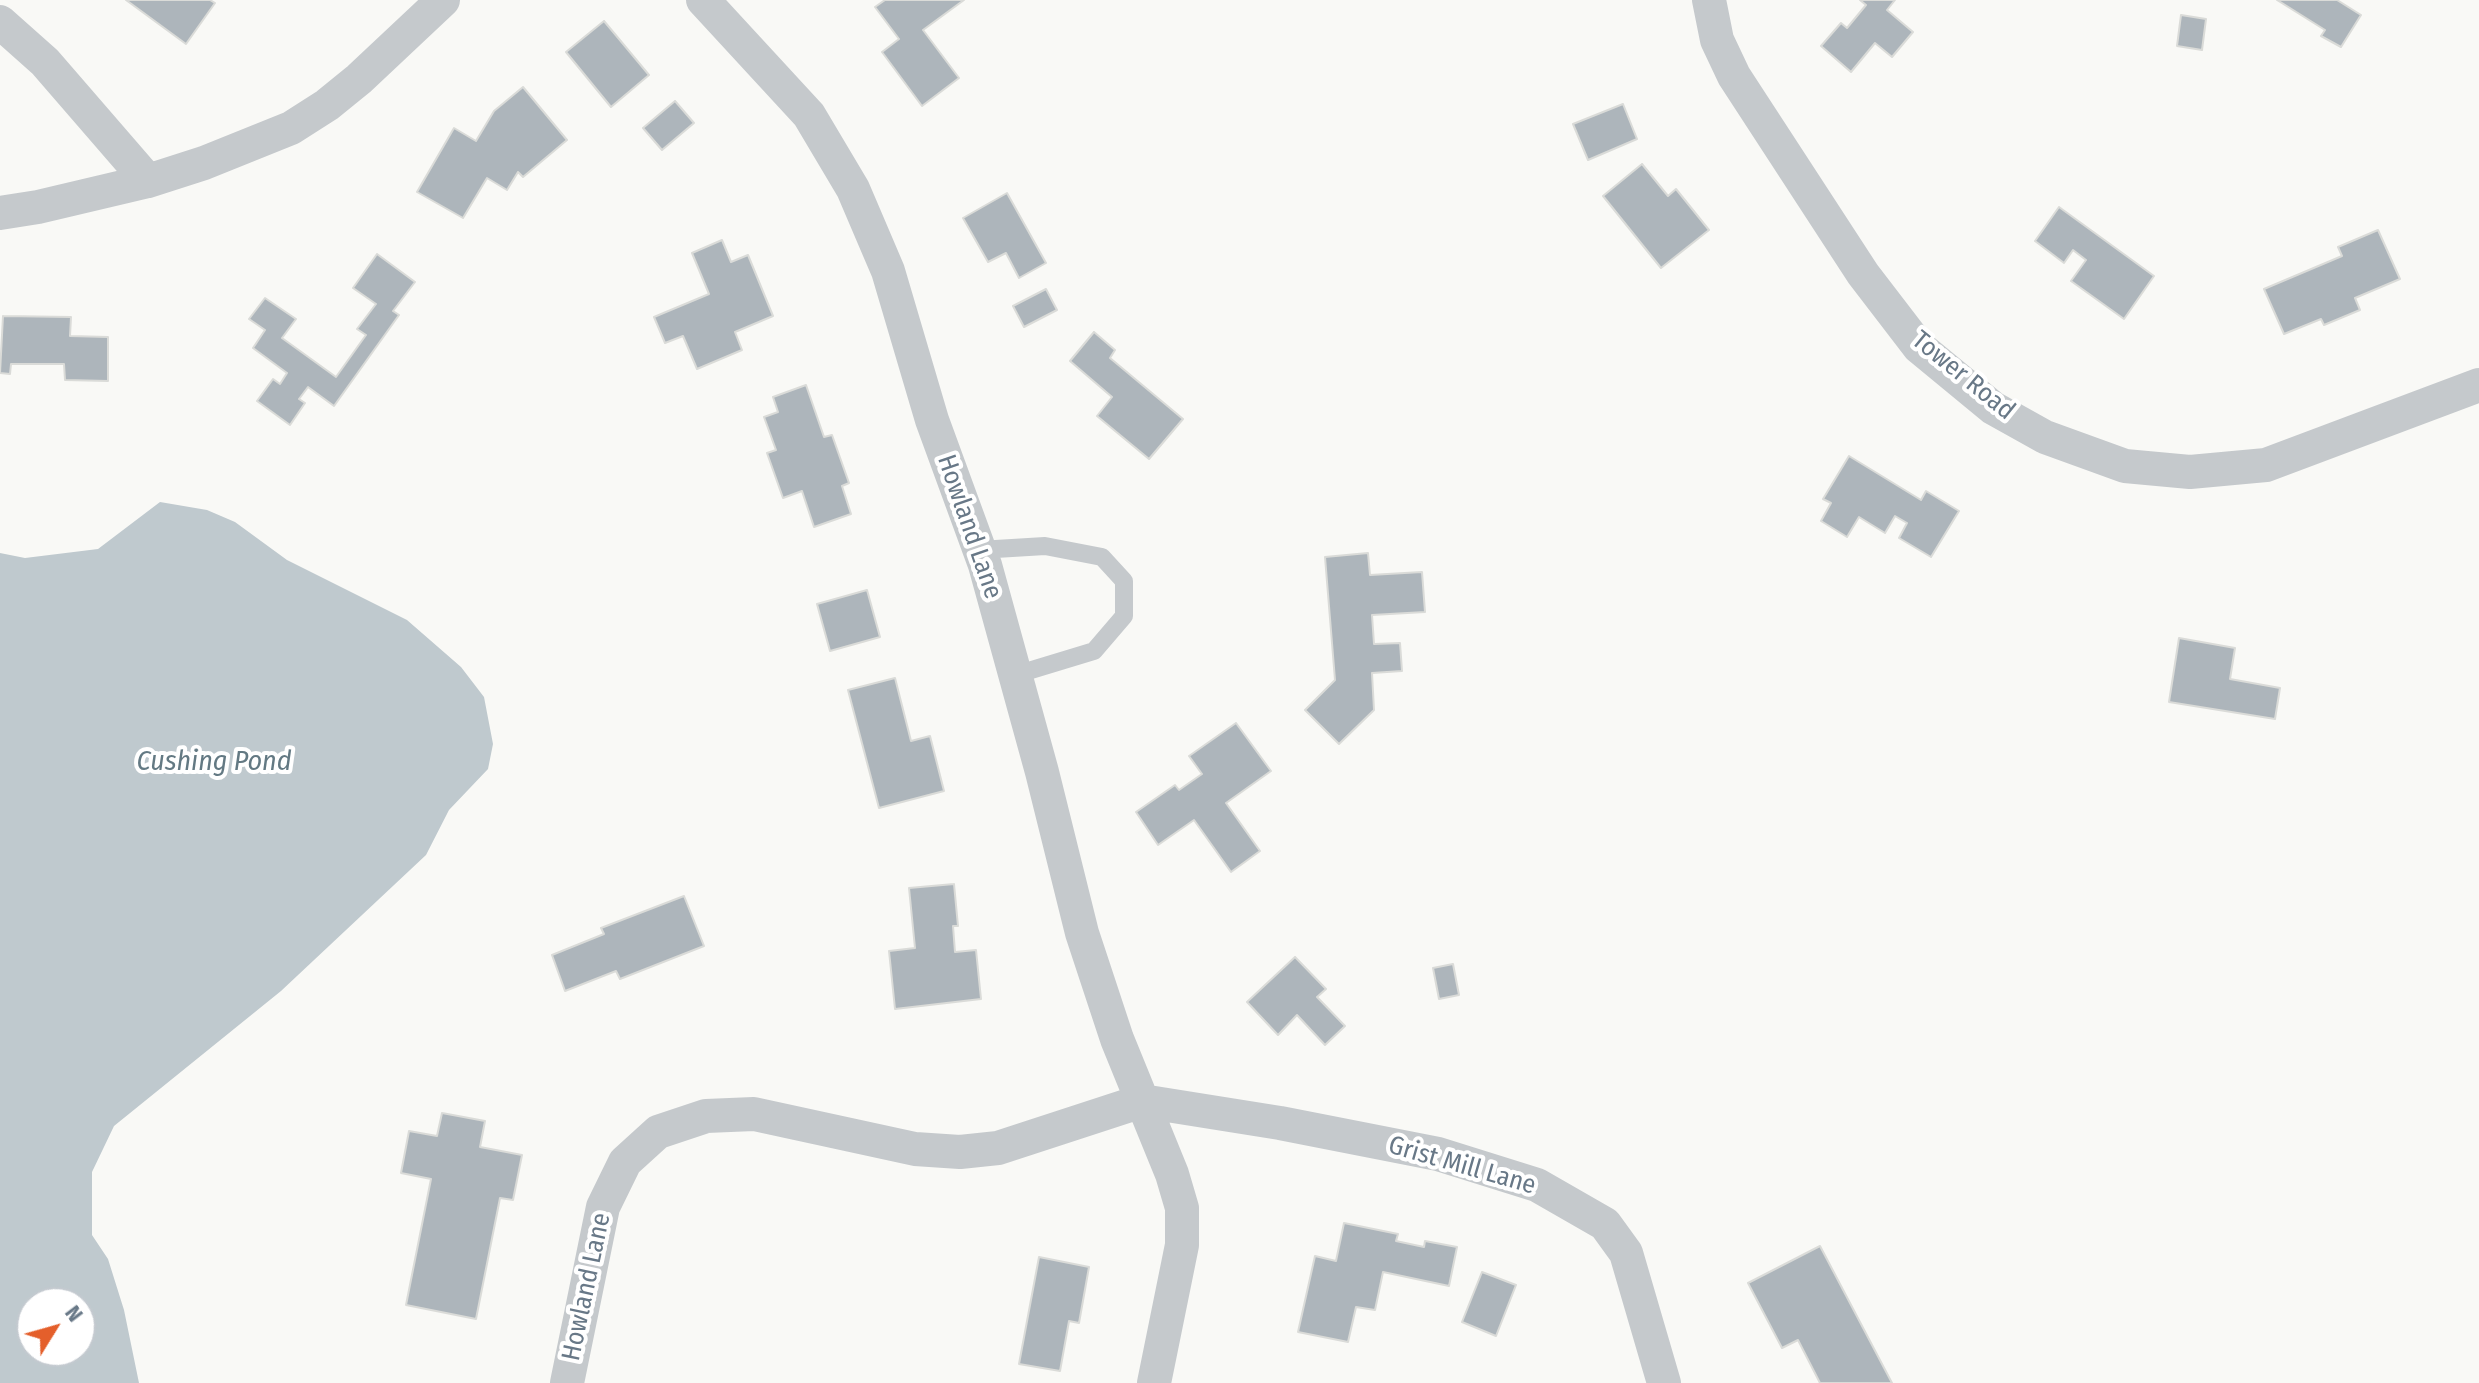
<!DOCTYPE html>
<style>
body{margin:0}
#map{position:relative;width:2479px;height:1383px;overflow:hidden;background:#f9f9f6;font-family:"Fira Sans Condensed",sans-serif}
canvas{display:block}
.north{position:absolute;left:16px;top:1287px;width:80px;height:80px;box-sizing:border-box;background:#fff;border:2px solid #c3c9cf;border-radius:50%;rotate:53deg;font-size:22px;font-weight:700;line-height:32px;text-align:center;color:#687887}
.north::after{content:'';display:block;margin:auto;width:28px;height:36px;background:#e45f2b;clip-path:polygon(50% 0,100% 100%,50% 72%,0 100%)}
</style>
<div id="map">
<canvas width="2479" height="1383"></canvas>
<div class="north">N</div>
</div>
<script>
const c = document.querySelector('canvas').getContext('2d');
c.lineJoin = 'round';
function fillPath(path, color) { c.fillStyle = color; c.fill(path, 'evenodd'); }
const poly = rows => new Path2D(rows.map(r => 'M' + r).join(''));
function stroke(path, color, width, dash) { c.strokeStyle = color; c.lineWidth = width; c.lineCap = dash ? 'butt' : 'round'; c.setLineDash(dash || []); c.stroke(path); }
function write(font, color, halo, rows, align = 'center') {
  c.font = font + ' "Fira Sans Condensed",sans-serif'; c.lineWidth = 8; c.setLineDash([]); c.textBaseline = 'middle'; c.strokeStyle = halo; c.fillStyle = color; for (const [text, x, y, turn = 0] of rows) {
    c.save(); c.translate(x, y); c.rotate((+turn || 0) * Math.PI / 180); c.textAlign = isNaN(turn) ? turn : align; if (halo) c.strokeText(text, 0, 0); c.fillText(text, 0, 0); c.restore();
  }
}
fillPath(poly([
 [160,502,207,510,235,522,287,560,407,620,461,667,484,697,493,744,488,769,449,810,426,855,281,991,114,1126,92,1172,92,1235,108,1259,124,1310,139,1383,0,1383,0,553,25,558,98,549],
 [32,1303,80,1303,80,1351,32,1351]
]), '#bfc9ce');
const building = poly([
 [126,0,210,0,215,3,186,44,126,0],
 [885,0,964,0,923,30,959,78,922,106,882,52,899,39,875,7,885,0],
 [1860,0,1895,0,1887,10,1913,32,1892,57,1875,43,1851,72,1821,46,1841,23,1847,28,1866,5,1860,0],
 [2277,0,2337,0,2361,15,2341,47,2321,36,2325,30,2277,0],
 [2181,15,2206,19,2202,50,2177,46,2181,15],
 [604,21,649,75,611,107,566,52,604,21],
 [523,87,567,140,523,177,518,172,507,190,487,178,463,218,417,192,454,128,476,141,494,111,523,87],
 [675,101,694,123,662,150,643,128,675,101],
 [1623,104,1637,139,1588,160,1573,124,1623,104],
 [1642,164,1668,196,1676,189,1709,230,1661,268,1603,196,1642,164],
 [1007,193,1046,263,1019,278,1006,253,988,262,963,218,1007,193],
 [2059,207,2154,276,2124,319,2071,281,2086,260,2073,250,2064,263,2035,241,2059,207],
 [2378,230,2400,279,2355,298,2360,310,2324,325,2321,319,2284,334,2264,289,2342,256,2338,247,2378,230],
 [722,240,731,262,748,255,773,316,735,332,742,350,697,369,683,336,665,343,654,317,709,294,692,253,722,240],
 [377,254,415,282,393,311,399,315,334,406,308,387,299,399,305,403,290,425,257,401,273,379,280,384,287,373,253,348,265,330,249,319,265,298,296,319,282,338,336,377,366,335,357,329,376,304,353,288,377,254],
 [1046,289,1057,310,1024,327,1013,306,1046,289],
 [3,316,71,317,70,336,108,337,108,381,65,380,64,364,11,364,10,374,0,373,3,316],
 [1094,332,1115,350,1110,358,1183,419,1149,459,1097,416,1112,397,1070,361,1094,332],
 [806,385,824,437,832,435,849,483,842,486,851,514,814,527,802,491,783,498,767,453,776,450,764,417,778,412,773,397,806,385],
 [1849,456,1921,500,1926,491,1959,511,1931,557,1899,538,1907,523,1895,516,1885,533,1859,517,1847,537,1821,521,1831,503,1823,499,1849,456],
 [1368,553,1370,575,1422,572,1425,612,1372,615,1374,644,1400,643,1402,671,1372,673,1374,710,1339,744,1305,710,1335,680,1325,557,1368,553],
 [867,590,880,637,830,651,817,604,867,590],
 [2179,638,2235,648,2230,679,2280,688,2275,719,2169,702,2179,638],
 [895,678,911,741,930,736,944,791,879,808,848,690,895,678],
 [1236,723,1271,771,1226,803,1260,851,1231,872,1194,820,1158,845,1136,812,1175,785,1179,790,1202,774,1189,756,1236,723],
 [954,884,958,926,953,926,955,952,976,950,981,999,895,1009,889,951,915,948,909,888,954,884],
 [684,896,704,946,620,979,616,971,565,991,552,955,604,934,601,928,684,896],
 [1295,957,1326,989,1317,997,1345,1026,1325,1045,1297,1015,1278,1035,1247,1002,1295,957],
 [1453,964,1459,995,1439,999,1433,968,1453,964],
 [442,1113,485,1121,480,1147,522,1155,513,1200,500,1198,476,1319,406,1305,431,1179,401,1173,409,1131,437,1136,442,1113],
 [1344,1223,1398,1234,1396,1241,1424,1247,1425,1241,1457,1247,1449,1286,1383,1272,1375,1310,1356,1307,1348,1342,1298,1332,1315,1256,1336,1261,1344,1223],
 [1820,1246,1892,1383,1820,1383,1798,1340,1782,1348,1748,1283,1820,1246],
 [1039,1257,1089,1267,1079,1323,1069,1321,1060,1371,1019,1364,1039,1257],
 [1482,1272,1516,1285,1496,1336,1462,1322,1482,1272]
]);
fillPath(building, '#adb5bb');
stroke(building, '#dadbd8', 2);
stroke(poly([
 [979,550,1045,546,1102,557,1124,581,1124,616,1094,651,1015,675]
]), '#c5c9cc', 18);
stroke(poly([
 [703,0,809,115,853,189,888,271,932,420,985,565,1042,772,1082,933,1117,1039,1172,1174,1182,1208,1182,1245,1154,1383],
 [1709,0,1717,40,1734,76,1863,274,1919,347,1993,408,2045,437,2125,466,2190,472,2266,465,2479,385],
 [0,22,45,62,148,181],
 [0,213,38,207,148,181,204,163,291,128,327,105,359,79,443,0],
 [567,1383,603,1207,625,1162,658,1132,706,1116,754,1114,915,1149,960,1152,998,1148,1142,1101,1280,1123,1438,1154,1537,1185,1605,1224,1626,1253,1664,1383]
]), '#c5c9cc', 34);
write('26px', '#687887', '#fff', [
 ["Tower Road",1963,376,39],
 ["Howland Lane",969,527,71],
 ["Grist Mill Lane",1462,1166,16],
 ["Howland Lane",587,1287,-78]
]);
write('italic 28px', '#637983', '#fff', [
 ["Cushing Pond",214,762]
]);
</script>
